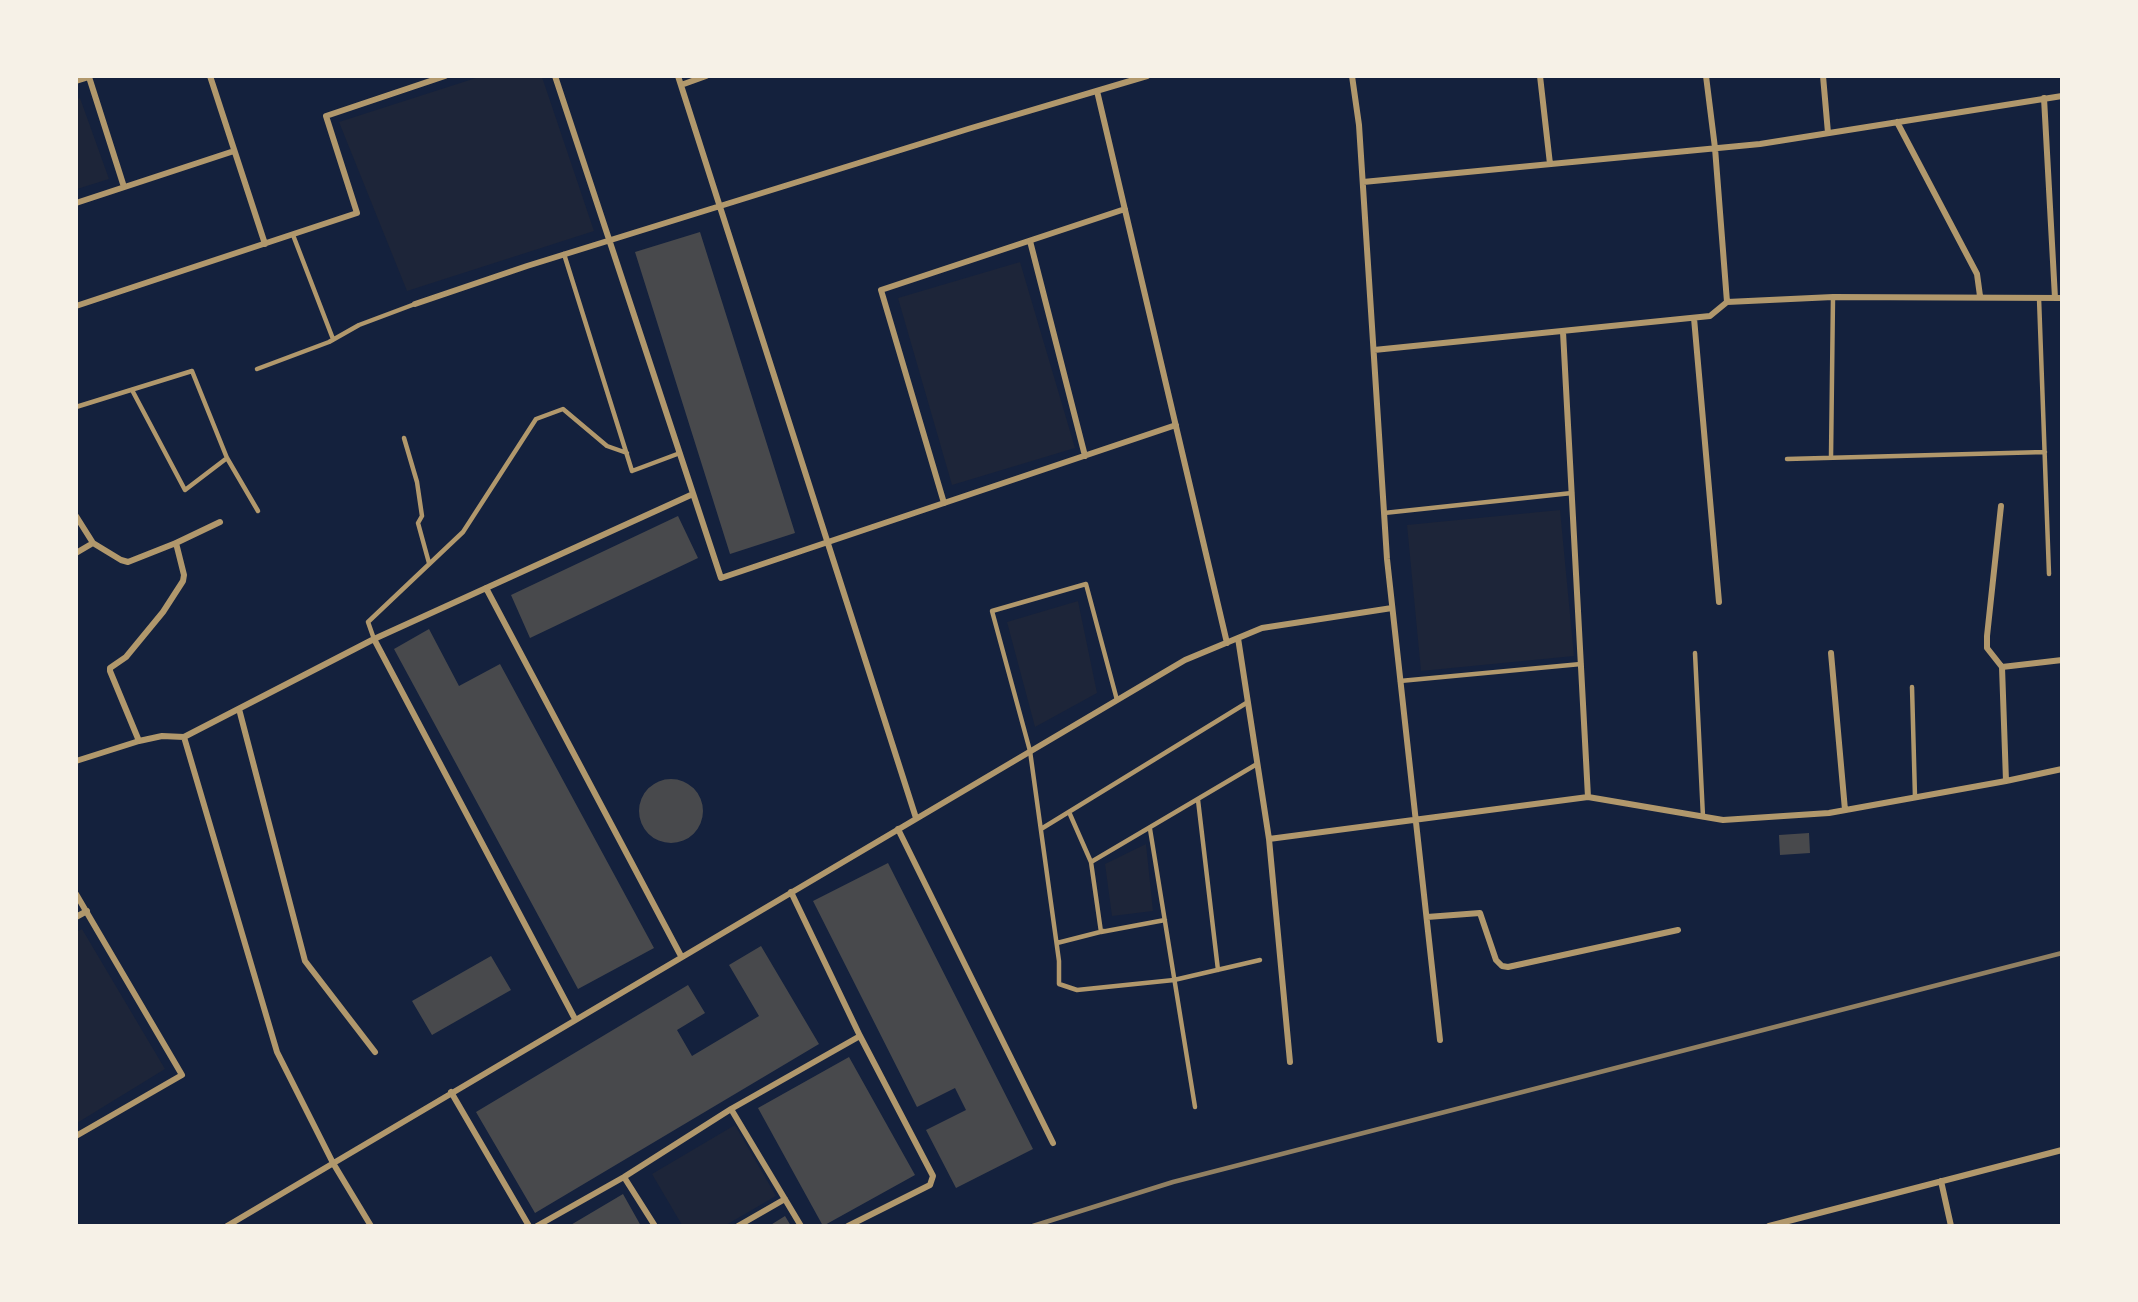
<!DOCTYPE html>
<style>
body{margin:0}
#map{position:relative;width:2138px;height:1302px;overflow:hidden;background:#14213d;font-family:"IBM Plex Sans",sans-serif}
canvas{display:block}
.frame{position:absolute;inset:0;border:78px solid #f6f1e7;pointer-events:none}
</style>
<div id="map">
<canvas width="2138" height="1302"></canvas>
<div class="frame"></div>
</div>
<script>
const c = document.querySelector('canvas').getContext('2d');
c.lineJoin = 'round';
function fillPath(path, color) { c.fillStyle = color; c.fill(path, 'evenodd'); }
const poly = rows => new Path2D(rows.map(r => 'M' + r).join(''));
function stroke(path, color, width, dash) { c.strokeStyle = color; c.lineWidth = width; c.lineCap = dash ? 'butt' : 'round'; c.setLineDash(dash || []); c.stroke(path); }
fillPath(poly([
 [479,77,542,77,594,231,407,291,339,122],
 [80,98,109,179,77,189,76,99],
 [1020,262,1075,448,952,485,898,298],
 [1560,510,1574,656,1421,671,1407,525],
 [1078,601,1097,693,1035,727,1007,622],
 [1146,844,1153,911,1112,916,1105,864],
 [82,929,165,1069,77,1123,76,932],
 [735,1125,776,1196,726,1225,682,1225,652,1174]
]), '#1d2539');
fillPath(poly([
 [700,232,795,533,730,554,635,252],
 [678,516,698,558,530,638,511,595],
 [429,629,459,686,500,664,654,948,578,989,394,649],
 '639 811a32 32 0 1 1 64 0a32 32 0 1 1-64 0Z',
 [1809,833,1810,853,1780,855,1779,835],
 [888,863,1033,1149,956,1188,926,1130,966,1110,955,1088,917,1107,813,901],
 [761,946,819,1044,535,1213,476,1112,688,985,705,1013,677,1030,692,1056,759,1016,729,965],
 [491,956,511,990,432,1035,412,1001],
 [849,1057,915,1175,823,1226,758,1108],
 [623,1194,641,1226,569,1226],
 [785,1216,791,1226,769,1226]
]), '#48494c');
stroke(poly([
 [293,235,333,339],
 [564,254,632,471,680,453],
 [2039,298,2049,574],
 [257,369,329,342,359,325,415,304],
 [132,390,185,490,227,458],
 [76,407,192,371,227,458,258,511],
 [404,438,417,482,422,516,418,523,429,563],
 [1831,457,1833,297],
 [1787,459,2045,452],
 [1384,513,1572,493],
 [374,639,368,622,463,532,536,419,563,409,607,446,627,453],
 [1695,653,1703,817],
 [1400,681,1581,664],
 [1912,687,1915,797],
 [1117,700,1086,584,992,611,1030,751,1059,961,1059,984,1077,990,1174,980,1260,960],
 [1198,800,1218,970],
 [1069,812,1091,862,1101,932,1165,920],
 [1041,829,1248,702],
 [1150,829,1195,1107],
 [1091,862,1257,764],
 [1057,943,1104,931]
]), '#b1986c', 4.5);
stroke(poly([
 [210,76,265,244],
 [555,76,721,578,1176,425],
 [678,76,916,818],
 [1352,76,1359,125,1387,559,1440,1040],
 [1540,76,1550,164],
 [1706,76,1715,148,1727,302],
 [1823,76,1828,133],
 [76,81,89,77,124,187],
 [681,85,706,76],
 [1097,91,1227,643],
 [2044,98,2055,298],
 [1897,122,1977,274,1980,296],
 [1363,182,1760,144,2062,96],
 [76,203,234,151],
 [1030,241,1085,456],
 [415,304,527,266,968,129,1147,76],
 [76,306,357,213,326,116,445,76],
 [1694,318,1719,602],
 [1563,332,1588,797],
 [1374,350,1710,316,1727,302,1833,297,2062,298],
 [944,503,881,290,1125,209],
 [2001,506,1987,636,1987,648,2002,667,2006,781],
 [76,516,93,543,121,560,128,562,176,543,220,522],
 [76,553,93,543],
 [486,588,681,956],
 [1238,638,1269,839,1290,1062],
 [374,639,575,1019],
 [1831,653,1845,810],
 [2002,667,2062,660],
 [239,709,305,961,375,1052],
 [184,737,277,1052,333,1163,371,1226],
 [139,741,110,671,110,668,126,657,163,612,183,581,184,575,176,543],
 [76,761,139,741,162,736,184,737,374,639,693,494],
 [898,829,1053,1143],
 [1269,839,1588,797,1723,820,1829,813,2006,781,2062,769],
 [791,892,860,1036,933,1176,930,1185,848,1226],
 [76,894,182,1075,76,1136],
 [76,917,87,911],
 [1427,917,1480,913,1496,960,1502,966,1508,967,1678,930],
 [451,1092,529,1226],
 [731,1109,801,1226],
 [624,1177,655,1226],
 [1941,1181,1951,1226],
 [227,1226,1185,660,1262,628,1392,608],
 [537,1226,624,1177,731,1109,860,1036],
 [738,1226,785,1199],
 [1769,1226,2062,1150]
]), '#b1986c', 6);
stroke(poly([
 [1033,1226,1173,1182,2062,953]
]), '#918062', 4.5);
</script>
